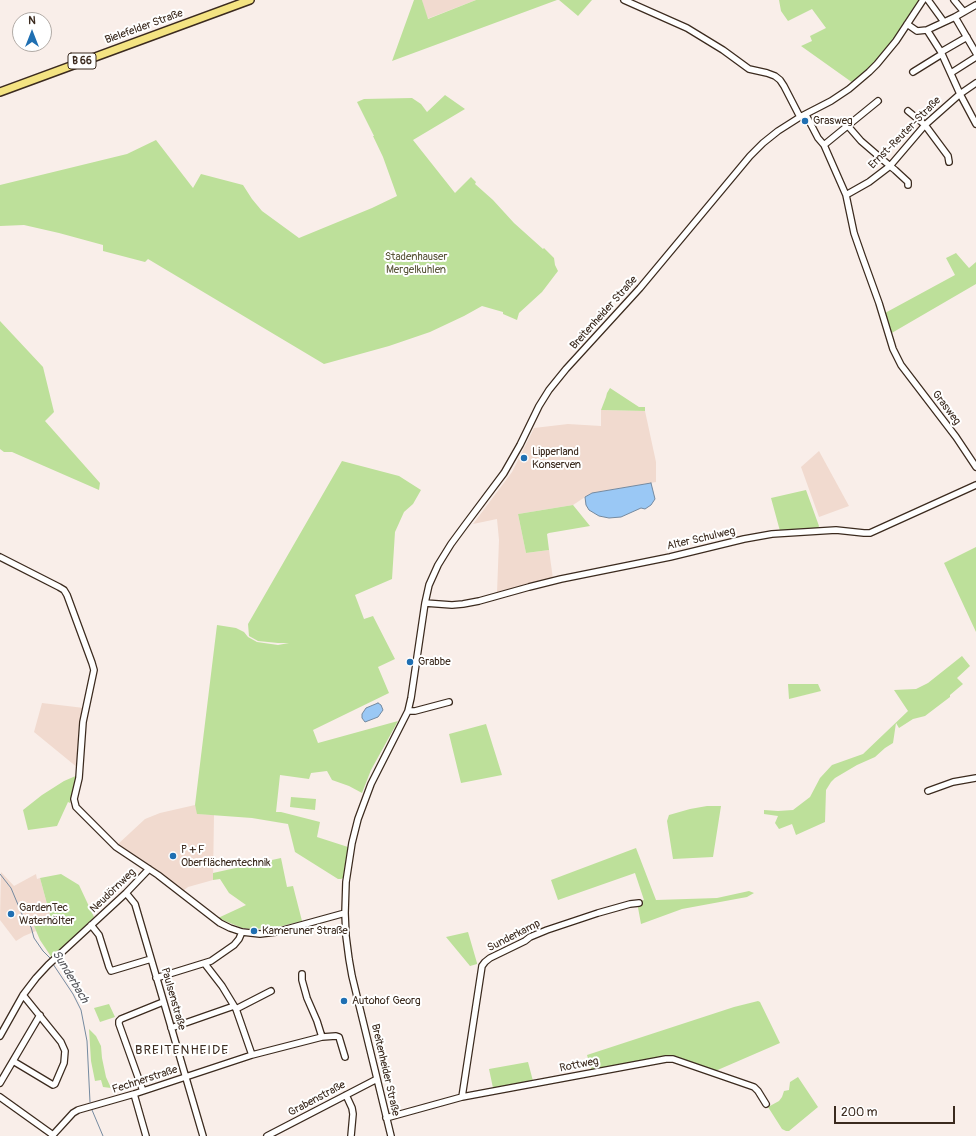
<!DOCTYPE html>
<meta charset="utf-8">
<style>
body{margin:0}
#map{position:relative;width:976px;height:1136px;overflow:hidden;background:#f9eee9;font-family:Pangolin,sans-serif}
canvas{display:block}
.north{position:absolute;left:12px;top:12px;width:40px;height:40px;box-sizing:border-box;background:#fff;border:1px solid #b1aaa5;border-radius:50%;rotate:0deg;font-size:11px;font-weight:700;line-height:16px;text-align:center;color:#3b2a1e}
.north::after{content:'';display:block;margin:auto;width:14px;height:18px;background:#1f6fb2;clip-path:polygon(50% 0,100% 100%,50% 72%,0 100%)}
.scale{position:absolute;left:834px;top:1106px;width:121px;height:18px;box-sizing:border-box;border:2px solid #3b2a1e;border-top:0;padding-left:5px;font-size:12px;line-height:14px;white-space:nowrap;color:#3b2a1e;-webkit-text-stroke:3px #fff;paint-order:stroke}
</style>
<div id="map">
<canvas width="976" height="1136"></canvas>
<div class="north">N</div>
<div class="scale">200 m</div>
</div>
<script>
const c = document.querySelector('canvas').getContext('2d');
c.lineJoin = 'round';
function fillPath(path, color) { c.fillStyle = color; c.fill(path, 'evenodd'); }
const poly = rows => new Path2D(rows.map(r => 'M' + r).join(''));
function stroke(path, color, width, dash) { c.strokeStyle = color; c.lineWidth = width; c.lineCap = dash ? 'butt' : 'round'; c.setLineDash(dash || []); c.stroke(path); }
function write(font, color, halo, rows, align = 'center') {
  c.font = font + ' Pangolin,sans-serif'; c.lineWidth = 4; c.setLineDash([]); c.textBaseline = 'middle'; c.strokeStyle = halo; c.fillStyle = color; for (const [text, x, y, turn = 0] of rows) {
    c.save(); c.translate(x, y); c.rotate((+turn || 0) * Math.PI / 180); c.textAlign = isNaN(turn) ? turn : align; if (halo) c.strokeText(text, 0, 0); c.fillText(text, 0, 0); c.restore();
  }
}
fillPath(poly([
 [422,0,476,0,427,19],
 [601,410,645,411,656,462,656,482,591,493,573,505,518,514,526,553,549,550,553,579,497,593,499,540,497,519,473,524,512,472,534,428,568,424,601,426],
 [819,451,849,506,819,517,801,467],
 [42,703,84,708,78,768,34,732],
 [195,805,198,814,214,815,213,880,188,887,183,891,160,873,147,866,117,845,145,819,160,813],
 [1,872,14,886,36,874,37,879,40,878,50,915,34,926,36,931,24,936,16,941,0,920]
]), '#f1dacf');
fillPath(poly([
 [414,0,422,0,428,19,476,0,557,0,392,61],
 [559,0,592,0,578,16],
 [779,0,919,0,896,35,879,58,853,83,801,46,812,41,810,36,826,28,812,9,788,21,781,11],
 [445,95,465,109,413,140,455,193,471,177,476,182,475,184,493,200,514,223,543,249,544,248,554,258,555,265,558,271,542,292,519,313,517,320,503,314,503,312,482,306,464,316,430,332,389,346,324,364,148,259,145,262,103,251,103,245,59,233,24,225,0,226,0,185,127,154,156,140,193,188,201,174,243,185,252,199,262,211,299,238,372,208,397,196,383,157,373,136,374,136,357,102,364,99,412,98,421,104,427,112],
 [956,253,969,268,976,262,976,284,890,334,885,313,955,275,946,258],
 [0,321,43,367,54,412,45,421,100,483,99,490,12,452,4,452,0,449],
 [610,388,639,407,645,407,645,411,601,410,606,397,607,393],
 [342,461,399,476,421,490,413,504,404,512,395,532,392,579,355,595,364,619,373,616,395,659,378,667,389,693,313,730,318,743,398,721,371,770,362,793,349,786,332,780,327,771,311,773,309,779,280,775,276,812,281,812,320,822,317,837,348,847,343,878,341,879,338,879,295,852,288,824,252,818,197,814,195,805,217,625,236,628,244,632,248,637,257,642,278,645,289,643,278,643,258,641,249,636,248,624],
 [806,490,819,526,818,529,780,531,771,498],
 [573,505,590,526,549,533,547,534,549,550,526,553,518,514],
 [976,547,976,632,944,563],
 [962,656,970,666,957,678,963,684,950,695,950,697,925,716,913,719,899,728,896,723,893,743,885,748,875,757,857,765,835,778,831,782,826,790,825,822,796,835,792,824,779,829,775,823,778,816,764,814,764,810,778,811,793,810,810,797,820,778,832,765,863,754,908,711,894,690,916,689,928,683],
 [818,684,821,691,789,699,788,684],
 [486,724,502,775,461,783,449,734],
 [78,775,70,803,68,802,57,826,28,830,23,810,42,795,64,781],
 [291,797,316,799,315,810,290,807],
 [707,806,721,806,713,857,673,859,667,821,669,815,690,809],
 [636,848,656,900,717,898,749,891,754,893,747,897,682,909,641,924,637,902,644,900,635,873,558,900,551,880],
 [281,858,287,887,293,886,302,921,274,928,252,929,242,928,218,918,246,905,229,893,220,879,213,880,213,873],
 [61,874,79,885,94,917,52,958,40,940,34,926,38,924,37,921,50,915,40,878],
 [468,932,477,963,477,964,470,966,446,937],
 [758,1001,760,1002,780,1043,713,1072,673,1057,666,1056,659,1058,592,1072,587,1055,734,1007],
 [109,1004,115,1017,100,1022,94,1008],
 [89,1029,96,1036,101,1046,102,1058,106,1077,111,1088,103,1087,101,1080,95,1081,91,1061],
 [528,1062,533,1081,493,1088,489,1069],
 [798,1077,818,1107,789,1131,786,1131,782,1129,768,1107,779,1101,782,1097,784,1091,789,1090,790,1082]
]), '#bde09a');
const water = poly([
 [651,483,655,499,651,505,645,509,641,508,621,517,609,518,599,516,589,510,586,505,585,497,592,493,651,483],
 [378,703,381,705,383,710,378,717,365,722,362,718,362,714,366,708,378,703]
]);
fillPath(water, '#9ac8f5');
stroke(water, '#74899f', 1);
stroke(poly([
 [0,874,11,888,24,919,31,927,34,938,43,951,51,959],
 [53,964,73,994,81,1010,87,1041,90,1102],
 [92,1110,103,1136]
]), '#74899f', 1);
const minor = poly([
 [624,0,687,28,723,50,749,69,767,73,775,76,780,80,784,86,800,117],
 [928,0,944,22],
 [954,0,964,12],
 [955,17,976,53],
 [907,24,917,31,927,30,955,17,976,5],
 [927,30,941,52,960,94,976,124],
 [941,52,967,37],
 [913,72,942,54],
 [951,73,976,57],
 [908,111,925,125,948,156,949,162],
 [806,115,818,138,824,145,846,195,854,233,862,256,879,303,893,349,901,365,956,437,976,467],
 [848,126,861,141,890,166,895,170,908,182,908,185],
 [824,145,878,101],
 [846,195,869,182,890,166,925,125,960,94,976,83],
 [0,557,59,587,64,590,67,595,92,663,94,670,83,722,79,778,74,799,76,807,116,847,158,875,220,923,230,928,242,932,260,934,276,932,345,913],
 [425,603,452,605,463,604,479,601,529,587,561,579,670,557,744,539,772,534,836,530,864,533,870,533,976,485],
 [408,711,415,711,449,702],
 [928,791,953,782,976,778],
 [126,893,135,904,203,1136],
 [91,925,99,935,109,967,111,971,151,959],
 [205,964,222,986,236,1009,252,1055],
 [302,974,302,980,307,998,317,1021,322,1037],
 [156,978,211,961,234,945,239,939,242,932],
 [236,1009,271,991],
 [171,1028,234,1006],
 [0,1036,23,995,36,978,48,965,126,893,149,869],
 [13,1061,53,1085,55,1084,64,1063,65,1051,61,1042,23,995],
 [0,1083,40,1015],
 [143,1091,119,1024,119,1021,121,1019,163,1002],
 [134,1094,146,1136],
 [346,1095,352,1108,353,1114,351,1136],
 [0,1097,53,1135],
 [462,1097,482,966,485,962,490,958,525,941,530,937,547,930,598,913,630,904,639,903],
 [386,1118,462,1097,666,1059,673,1059,754,1087,758,1091,766,1104],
 [52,1136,73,1113,78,1110,134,1094,252,1055,322,1037,336,1036,339,1037,345,1057],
 [267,1136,377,1079],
 [391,1136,352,976,349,959,346,936,345,913,346,882,352,843,358,819,371,784,408,711,411,698,425,603,429,585,438,565,451,544,465,525,504,473,520,445,539,406,549,390,566,369,640,288,750,156,763,143,778,131,800,117,831,101,849,89,869,72,877,64,896,41,923,0]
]);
const major = poly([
 [0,92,250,0]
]);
stroke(minor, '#3b2a1e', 8);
stroke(major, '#3b2a1e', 10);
stroke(minor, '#fff', 5.5);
stroke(major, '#f4e382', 7);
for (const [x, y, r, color] of [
 [805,121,4,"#1f6fb2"],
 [524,458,4,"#1f6fb2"],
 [410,662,4,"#1f6fb2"],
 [173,856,4,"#1f6fb2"],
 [11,914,4,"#1f6fb2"],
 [254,931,4,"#1f6fb2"],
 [344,1001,4,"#1f6fb2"]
]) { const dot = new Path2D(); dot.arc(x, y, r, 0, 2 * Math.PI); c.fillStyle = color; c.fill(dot); stroke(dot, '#fff', 1.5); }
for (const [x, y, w] of [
 [82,61,28]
]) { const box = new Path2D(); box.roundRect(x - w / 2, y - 8, w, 16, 3); c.fillStyle = '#fff'; c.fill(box); stroke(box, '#3b2a1e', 1); }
write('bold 10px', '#3b2a1e', null, [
 ["B 66",82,61]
]);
write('11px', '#3b2a1e', '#fff', [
 ["Bielefelder Straße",144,27,-20],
 ["Ernst-Reuter-Straße",905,133,-45],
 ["Breitenheider Straße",604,313,-48],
 ["Grasweg",946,408,53],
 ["Alter Schulweg",701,539,-13],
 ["Neudörnweg",113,891,-44],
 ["Sunderkamp",514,936,-27],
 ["Paulsenstraße",173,999,74],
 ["Rottweg",579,1065,-11],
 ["Breitenheider Straße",385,1070,77],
 ["Fechnerstraße",145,1080,-18],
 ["Grabenstraße",317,1099,-28]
]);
write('11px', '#3b2a1e', '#fff', [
 ["Grasweg",813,121],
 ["Lipperland",532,452],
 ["Konserven",532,465],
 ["Grabbe",418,662],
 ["P + F",181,850],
 ["Oberflächentechnik",181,863],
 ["GardenTec",19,908],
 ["Waterhölter",19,921],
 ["Kameruner Straße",262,931],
 ["Autohof Georg",352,1001]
], 'left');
write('11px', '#5c583d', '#fff', [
 ["Stadenhauser",416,257],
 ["Mergelkuhlen",416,270]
]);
write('italic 12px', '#58595e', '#fff', [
 ["Sunderbach",70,977,59]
]);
c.letterSpacing = '1px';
write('13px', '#3b2a1e', '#fff', [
 ["BREITENHEIDE",182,1051]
]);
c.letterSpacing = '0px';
</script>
